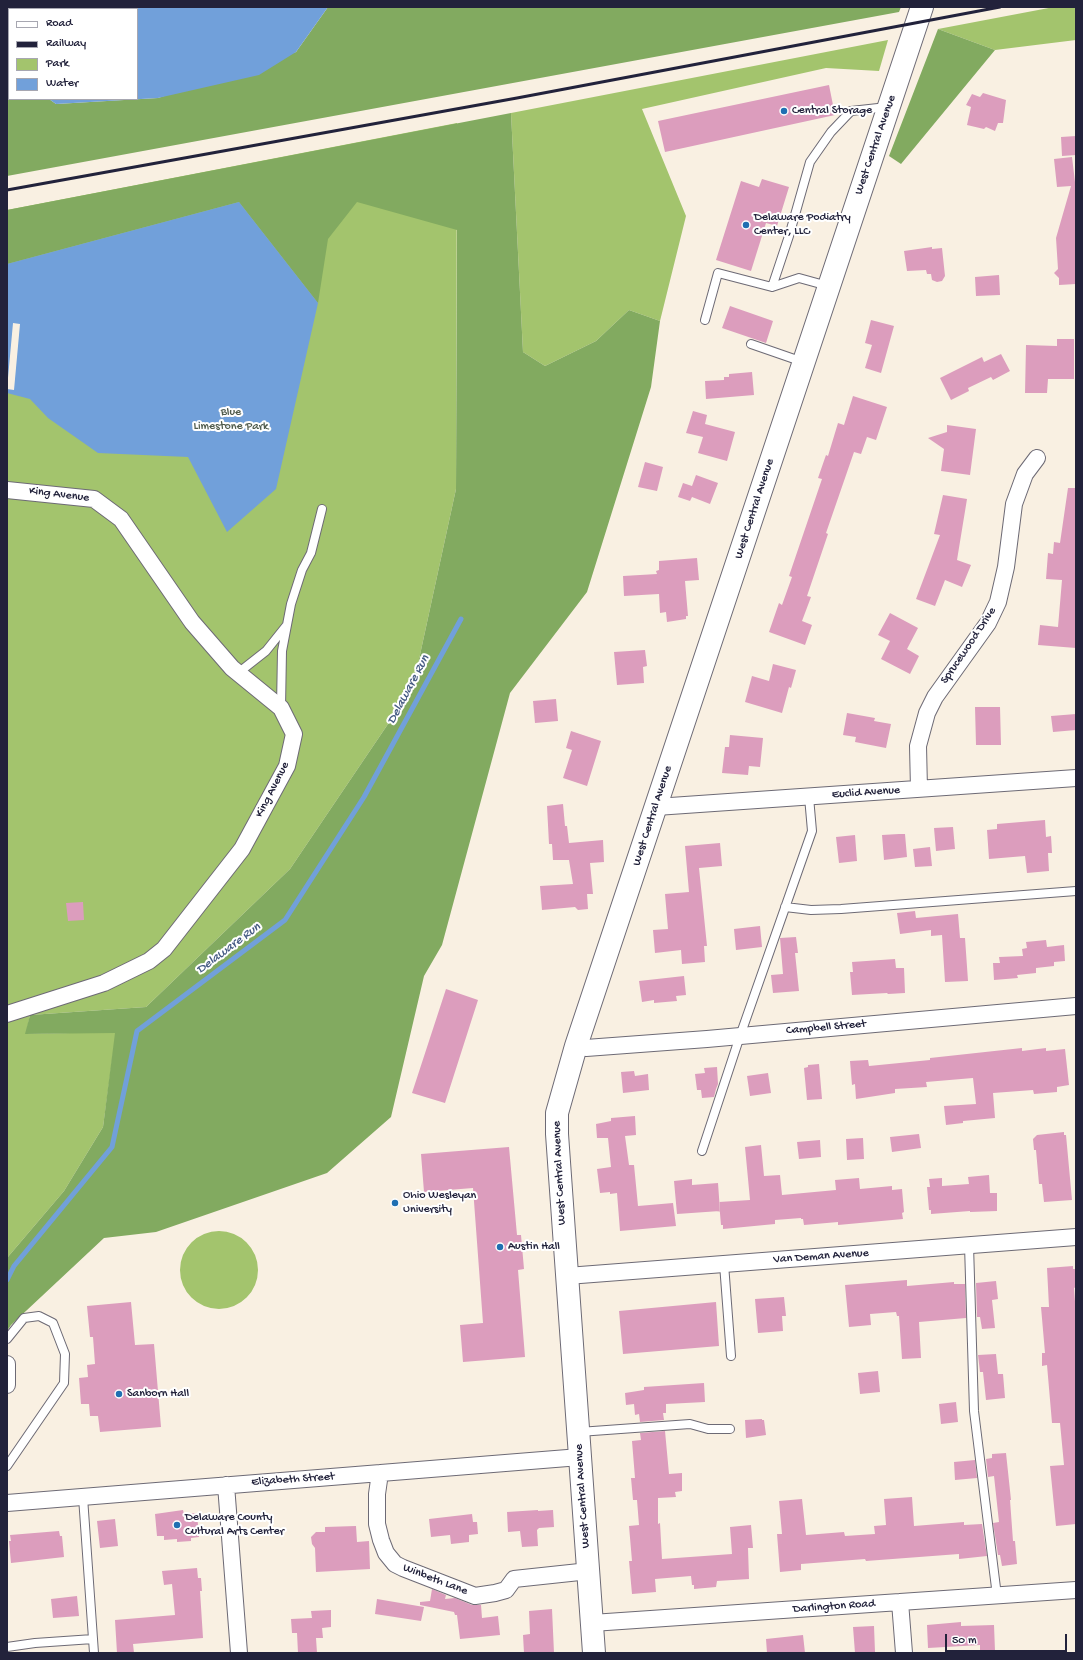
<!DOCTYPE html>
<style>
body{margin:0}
#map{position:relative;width:1083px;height:1660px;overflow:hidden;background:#f9f0e2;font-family:"Gochi Hand",sans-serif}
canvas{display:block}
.frame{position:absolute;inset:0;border:8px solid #22223b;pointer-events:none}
.legend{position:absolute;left:8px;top:8px;width:130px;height:92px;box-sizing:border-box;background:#fff;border:1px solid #a7a7b1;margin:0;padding:5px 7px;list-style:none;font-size:12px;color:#22223b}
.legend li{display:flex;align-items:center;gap:8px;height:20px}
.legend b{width:20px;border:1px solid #a7a7b1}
.scale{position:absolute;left:945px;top:1634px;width:122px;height:18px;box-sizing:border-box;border:2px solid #22223b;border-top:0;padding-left:5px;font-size:12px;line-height:14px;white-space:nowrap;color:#22223b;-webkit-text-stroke:3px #fff;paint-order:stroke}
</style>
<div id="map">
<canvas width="1083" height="1660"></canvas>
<div class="frame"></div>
<ul class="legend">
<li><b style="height:5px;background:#fff"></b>Road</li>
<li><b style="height:5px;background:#22223b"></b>Railway</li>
<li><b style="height:11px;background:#a3c46d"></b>Park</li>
<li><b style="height:11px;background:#71a0da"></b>Water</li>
</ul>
<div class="scale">50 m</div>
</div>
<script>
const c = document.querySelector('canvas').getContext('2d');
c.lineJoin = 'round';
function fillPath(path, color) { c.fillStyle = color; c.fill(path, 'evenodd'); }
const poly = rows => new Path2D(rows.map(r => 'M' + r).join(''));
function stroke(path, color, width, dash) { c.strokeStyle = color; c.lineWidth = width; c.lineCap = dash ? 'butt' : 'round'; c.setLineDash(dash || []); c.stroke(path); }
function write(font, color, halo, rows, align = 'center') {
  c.font = font + ' "Gochi Hand",sans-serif'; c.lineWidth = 4; c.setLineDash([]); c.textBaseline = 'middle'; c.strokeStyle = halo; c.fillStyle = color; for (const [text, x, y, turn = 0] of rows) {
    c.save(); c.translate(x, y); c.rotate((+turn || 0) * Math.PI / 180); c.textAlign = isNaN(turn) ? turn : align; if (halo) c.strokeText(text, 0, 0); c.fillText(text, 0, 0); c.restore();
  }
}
fillPath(poly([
 [1054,7,1076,7,1076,40,995,50,938,29],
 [888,40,879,71,826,68,642,109,686,216,660,321,629,310,596,341,545,366,523,352,511,113],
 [457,123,456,489,413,687,290,869,146,1007,30,1015,26,1034,116,1032,103,1127,64,1191,7,1258,7,210],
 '180 1270a39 39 0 1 1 78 0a39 39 0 1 1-78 0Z'
]), '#a3c46d');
fillPath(poly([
 [328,7,901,7,899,12,7,176,7,66,9,68,9,99,49,99,56,104,158,98,296,52],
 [938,29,995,50,901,164,889,156],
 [511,113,523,352,545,366,596,341,629,310,660,321,651,387,587,592,510,693,442,945,424,976,391,1117,327,1173,156,1232,104,1238,11,1325,7,1331,7,1258,64,1191,103,1127,115,1033,25,1034,30,1015,146,1007,290,869,413,687,456,489,457,230,357,202,328,239,318,303,239,202,7,264,7,210]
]), '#82aa60');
fillPath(poly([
 [7,7,328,7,296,52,259,75,158,98,56,104,49,99,137,99,137,9,9,9,9,68,7,66],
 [239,202,318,303,276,489,227,532,188,457,98,453,48,418,30,399,7,393,7,264]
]), '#71a0da');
fillPath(poly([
 [13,323,20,324,14,390,7,389]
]), '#f9f0e2');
stroke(poly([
 [7,1280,14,1266,112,1147,137,1031,285,920,364,797,461,619]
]), '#71a0da', 5);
fillPath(poly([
 [829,85,835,115,665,152,658,121],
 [983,93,1006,100,1003,123,998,123,995,131,986,127,984,129,967,125,971,107,966,105,972,94,980,97],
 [1076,136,1076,155,1062,156,1061,137],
 [1072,157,1075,182,1076,182,1076,284,1059,285,1059,278,1054,273,1058,269,1056,238,1071,186,1057,187,1054,159],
 [762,179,789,187,777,226,766,223,751,271,716,260,741,181,759,187],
 [932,247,932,249,942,248,945,276,942,281,937,282,932,280,931,274,927,274,926,270,907,271,904,251],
 [999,275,1000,295,976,296,975,277],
 [730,306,773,321,766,343,722,328],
 [871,320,894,326,881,373,865,368,872,345,865,343],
 [1057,339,1074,339,1074,379,1048,379,1047,393,1025,393,1026,345,1057,346],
 [1001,354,1010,371,993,380,991,377,968,388,969,391,951,400,940,378,982,357,984,362],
 [752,372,754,395,706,399,705,381,724,380,724,377,729,377,729,374],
 [853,396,887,407,876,440,867,437,861,454,854,452,826,533,828,534,807,596,811,597,802,621,812,625,805,645,769,632,779,603,782,605,792,577,789,576,822,479,818,478,826,455,828,456,838,423,844,425],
 [693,411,707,415,705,424,735,432,727,461,698,453,703,437,686,433],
 [947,425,976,429,970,475,941,471,944,449,928,438,947,432],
 [645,462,663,467,657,491,638,487],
 [696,475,718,483,710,504,692,497,690,501,678,497,683,483,692,486],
 [1068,488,1076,488,1076,648,1038,645,1040,625,1058,627,1062,580,1046,579,1048,553,1053,554,1054,542,1060,543],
 [943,495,967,499,957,560,971,565,962,587,945,580,935,606,916,599,940,535,934,534],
 [697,558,699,580,685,581,688,616,686,616,686,619,667,622,666,612,660,613,659,594,624,596,623,576,657,574,656,571,659,570,659,561],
 [890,613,918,628,907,649,919,656,910,674,881,659,890,641,878,635],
 [645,650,647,666,643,667,644,683,617,685,614,652],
 [773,664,796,670,791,688,789,687,782,713,745,702,752,676,769,681],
 [556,699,558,721,535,723,533,701],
 [975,707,1000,707,1001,745,976,745],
 [847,713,875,718,874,721,891,724,886,748,855,742,856,737,843,735],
 [1076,714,1076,730,1053,732,1051,716],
 [571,731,601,741,587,786,563,778,572,750,566,748],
 [730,735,763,738,760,767,749,766,748,775,722,773,725,747,729,747],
 [563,804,565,826,567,826,569,843,603,840,604,862,590,863,593,894,587,894,588,909,578,910,575,907,542,910,540,886,573,884,569,860,553,860,552,844,549,844,547,806],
 [1045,820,1046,837,1051,836,1052,853,1048,853,1049,871,1027,873,1025,856,989,859,987,830,997,829,997,824],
 [953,827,955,849,936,851,934,828],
 [899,834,905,834,907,857,884,860,882,835],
 [855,835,857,861,839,863,836,837],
 [720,843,722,866,699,868,707,946,704,946,705,962,682,964,681,950,655,953,653,930,668,929,665,894,689,892,685,846],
 [930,847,932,866,915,867,913,849],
 [83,902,84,920,68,921,66,903],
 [915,911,916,918,958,914,960,938,965,938,968,981,945,982,942,935,931,936,931,930,900,934,897,913],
 [760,926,762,947,736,950,734,929],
 [796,937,798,953,795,953,799,991,773,993,771,975,783,974,780,938],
 [1046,940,1047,947,1064,945,1065,961,1054,962,1054,966,1036,968,1036,973,1017,975,1018,978,994,980,993,963,1000,963,999,957,1023,956,1022,949,1027,948,1026,942],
 [895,959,896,968,904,968,905,993,888,994,887,993,852,995,850,972,853,972,852,962],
 [684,976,686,995,676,996,677,1001,654,1003,654,1000,642,1002,639,981],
 [446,989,478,1000,445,1103,412,1093],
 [1022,1048,1022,1051,1046,1048,1046,1051,1065,1049,1069,1085,1057,1087,1057,1092,1034,1094,1033,1090,993,1093,995,1118,963,1121,963,1123,946,1125,944,1106,976,1104,973,1078,926,1082,927,1087,895,1089,895,1093,856,1099,855,1084,852,1085,850,1061,868,1060,869,1066,930,1060,930,1058],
 [819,1064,822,1099,807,1100,804,1068,808,1067,808,1065],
 [717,1067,718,1084,716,1089,714,1097,702,1098,701,1090,697,1090,695,1074,705,1073,704,1068],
 [634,1071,635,1076,648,1074,649,1090,623,1093,621,1072],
 [768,1073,771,1093,750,1096,747,1076],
 [635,1116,636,1135,625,1136,629,1165,634,1165,638,1206,673,1203,676,1226,620,1231,617,1193,610,1194,610,1192,600,1193,597,1169,611,1167,608,1138,597,1138,596,1124,611,1121,611,1118],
 [1064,1132,1064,1135,1066,1135,1072,1200,1044,1202,1042,1184,1039,1184,1036,1150,1034,1150,1033,1139,1037,1135],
 [919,1134,921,1148,892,1152,890,1137],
 [863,1138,864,1159,847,1160,846,1139],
 [820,1140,821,1157,799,1159,797,1142],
 [761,1145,764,1176,780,1175,782,1195,836,1190,835,1180,859,1178,860,1189,892,1186,892,1190,902,1189,904,1212,902,1213,903,1219,838,1225,838,1222,804,1225,803,1219,801,1219,801,1218,775,1220,775,1224,723,1229,723,1225,721,1225,719,1202,750,1200,745,1147],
 [509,1147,517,1235,521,1235,524,1269,518,1270,525,1357,463,1362,460,1325,483,1323,473,1188,424,1192,421,1154],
 [989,1175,990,1193,997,1193,997,1211,970,1212,970,1211,931,1214,931,1210,929,1210,927,1187,930,1187,929,1179,942,1178,942,1186,969,1184,968,1177],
 [692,1179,692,1185,718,1183,720,1211,677,1214,674,1181],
 [1073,1266,1073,1269,1076,1269,1076,1287,1074,1288,1076,1315,1076,1524,1056,1526,1050,1466,1064,1465,1060,1423,1052,1423,1047,1365,1042,1366,1042,1353,1045,1353,1041,1307,1049,1307,1047,1268],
 [907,1280,907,1286,954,1282,954,1284,965,1284,966,1318,919,1322,921,1358,902,1359,899,1316,897,1316,896,1312,870,1314,871,1325,849,1327,845,1285],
 [996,1281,998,1299,992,1300,995,1328,982,1329,980,1317,977,1317,976,1283],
 [784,1297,786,1316,782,1316,783,1331,758,1333,755,1299],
 [131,1302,135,1345,154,1344,161,1427,100,1432,98,1416,90,1416,89,1404,81,1404,79,1378,88,1377,87,1365,95,1364,93,1337,90,1337,87,1306],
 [716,1302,719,1346,623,1354,619,1311],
 [996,1354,998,1374,1003,1374,1005,1398,986,1400,983,1372,980,1372,978,1355],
 [878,1371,880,1392,860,1394,858,1373],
 [704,1383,705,1402,666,1404,666,1413,663,1413,664,1420,640,1422,639,1414,635,1415,634,1404,626,1405,625,1393,644,1390,644,1387],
 [956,1402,958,1422,941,1424,939,1404],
 [762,1419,762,1420,764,1420,766,1435,746,1438,745,1420],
 [665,1431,669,1474,682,1473,682,1491,675,1492,676,1497,658,1498,658,1524,660,1523,662,1559,732,1554,730,1527,751,1525,753,1548,748,1548,749,1579,717,1581,716,1587,694,1589,694,1585,692,1585,691,1576,655,1579,656,1592,632,1594,629,1561,632,1561,629,1526,639,1525,637,1500,633,1500,631,1478,635,1478,632,1441,641,1440,640,1433],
 [1006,1453,1011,1500,1010,1500,1013,1541,1015,1541,1017,1564,1002,1566,1000,1555,998,1555,993,1523,999,1522,994,1476,988,1477,986,1459,992,1458,992,1454],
 [975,1460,977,1478,955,1480,954,1462],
 [912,1497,914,1526,964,1522,964,1525,982,1524,987,1556,959,1559,959,1554,866,1561,865,1559,801,1564,801,1570,780,1572,777,1534,782,1534,779,1501,802,1499,806,1535,844,1532,845,1536,875,1534,874,1526,886,1525,884,1499],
 [183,1510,184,1514,197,1513,199,1537,191,1538,191,1541,177,1542,177,1539,164,1540,164,1536,157,1536,155,1514],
 [538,1510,538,1511,553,1510,554,1527,539,1528,537,1530,538,1546,522,1547,520,1531,508,1532,507,1512],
 [472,1514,473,1522,477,1522,478,1534,469,1535,469,1542,451,1544,450,1535,431,1537,429,1519],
 [115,1519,118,1546,100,1548,97,1521],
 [356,1526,357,1542,369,1541,370,1569,316,1572,315,1548,312,1544,311,1537,316,1532,325,1532,325,1527],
 [59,1531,60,1536,62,1536,64,1557,11,1563,9,1541,11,1541,10,1535],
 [197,1568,198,1578,201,1578,202,1591,200,1591,203,1638,133,1644,134,1653,117,1653,115,1620,175,1615,172,1584,164,1585,162,1571],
 [432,1589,446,1595,445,1599,455,1598,472,1605,481,1605,482,1618,498,1616,500,1635,460,1639,457,1615,455,1615,454,1612,420,1605,420,1602,430,1601],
 [77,1596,79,1616,53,1618,51,1599],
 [377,1599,424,1607,421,1621,375,1614],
 [552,1609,554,1653,524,1653,523,1635,530,1634,529,1611],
 [331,1610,331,1627,322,1628,323,1638,316,1638,317,1653,298,1653,297,1633,292,1633,291,1619,312,1618,311,1611],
 [961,1622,961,1626,994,1625,995,1651,980,1652,980,1645,928,1648,927,1625],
 [874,1626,875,1652,855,1653,853,1627],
 [803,1635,805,1653,767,1653,766,1639]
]), '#dc9dbd');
const service = poly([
 [772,287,789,236,810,162,831,132,851,111,887,107],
 [705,320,718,273,772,287,799,278,828,286],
 [751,344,803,362],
 [238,673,266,651,286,626],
 [281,707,282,651,291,604,302,570,311,553,322,509],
 [785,907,811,910,841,909,1076,891],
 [702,1151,740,1036,812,831,809,797],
 [969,1245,974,1411,997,1596],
 [724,1264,731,1356],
 [7,1339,24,1318,39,1316,53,1323,65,1354,64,1383,7,1466],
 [579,1432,690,1424,708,1429,730,1429],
 [83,1497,94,1653],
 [7,1647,35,1643,93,1639]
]);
const minor = poly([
 [7,490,94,499,121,519,192,622,232,668,281,708,294,734,287,766,242,849,164,949,149,961,104,983,7,1014],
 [919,789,918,746,927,713,935,697,988,623,998,602,1006,567,1014,504,1025,474,1037,458],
 [656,807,1076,778],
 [576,1046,586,1048,707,1039,1076,1006],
 [567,1276,1076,1237],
 [7,1364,7,1385],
 [380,1473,377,1494,377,1524,381,1540,386,1553,395,1564,403,1568,475,1596,495,1593,506,1590,514,1579,589,1571],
 [226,1485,239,1653],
 [7,1503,580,1457],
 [900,1602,904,1653],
 [592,1623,1076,1590]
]);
const secondary = poly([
 [594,1653,557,1134,557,1113,576,1046,922,7]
]);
stroke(service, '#6d6a75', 10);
stroke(minor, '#6d6a75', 18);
stroke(secondary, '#6d6a75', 24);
stroke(service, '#fff', 8);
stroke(minor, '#fff', 16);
stroke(secondary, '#fff', 22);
stroke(poly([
 [7,190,517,98,1000,7]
]), '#22223b', 3);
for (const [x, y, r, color] of [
 [784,111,4,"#1f6fb2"],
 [746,225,4,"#1f6fb2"],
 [395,1203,4,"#1f6fb2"],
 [500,1247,4,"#1f6fb2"],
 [119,1394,4,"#1f6fb2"],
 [177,1525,4,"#1f6fb2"]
]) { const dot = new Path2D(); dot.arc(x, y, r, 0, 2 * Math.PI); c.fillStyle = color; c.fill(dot); stroke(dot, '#fff', 1.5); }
write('12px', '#22223b', '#fff', [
 ["Central Storage",792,111],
 ["Delaware Podiatry",754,218],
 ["Center, LLC",754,232],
 ["Ohio Wesleyan",403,1196],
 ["University",403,1210],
 ["Austin Hall",508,1247],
 ["Sanborn Hall",127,1394],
 ["Delaware County",185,1518],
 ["Cultural Arts Center",185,1532]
], 'left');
write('12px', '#22223b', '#fff', [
 ["West Central Avenue",876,145,-71],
 ["King Avenue",59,495,7],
 ["West Central Avenue",755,509,-72],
 ["Sprucewood Drive",969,646,-56],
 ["King Avenue",273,790,-63],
 ["Euclid Avenue",866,793,-4],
 ["West Central Avenue",653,816,-72],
 ["Campbell Street",826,1028,-5],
 ["West Central Avenue",560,1173,-93],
 ["Van Deman Avenue",821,1257,-4],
 ["Elizabeth Street",293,1480,-4],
 ["West Central Avenue",583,1496,-94],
 ["Winbeth Lane",435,1580,21],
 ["Darlington Road",834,1607,-4]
]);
write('12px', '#4f5b4c', '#fff', [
 ["Blue",231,413],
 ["Limestone Park",231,427]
]);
write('italic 13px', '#465b83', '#fff', [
 ["Delaware Run",409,690,-62],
 ["Delaware Run",229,949,-37]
]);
</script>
